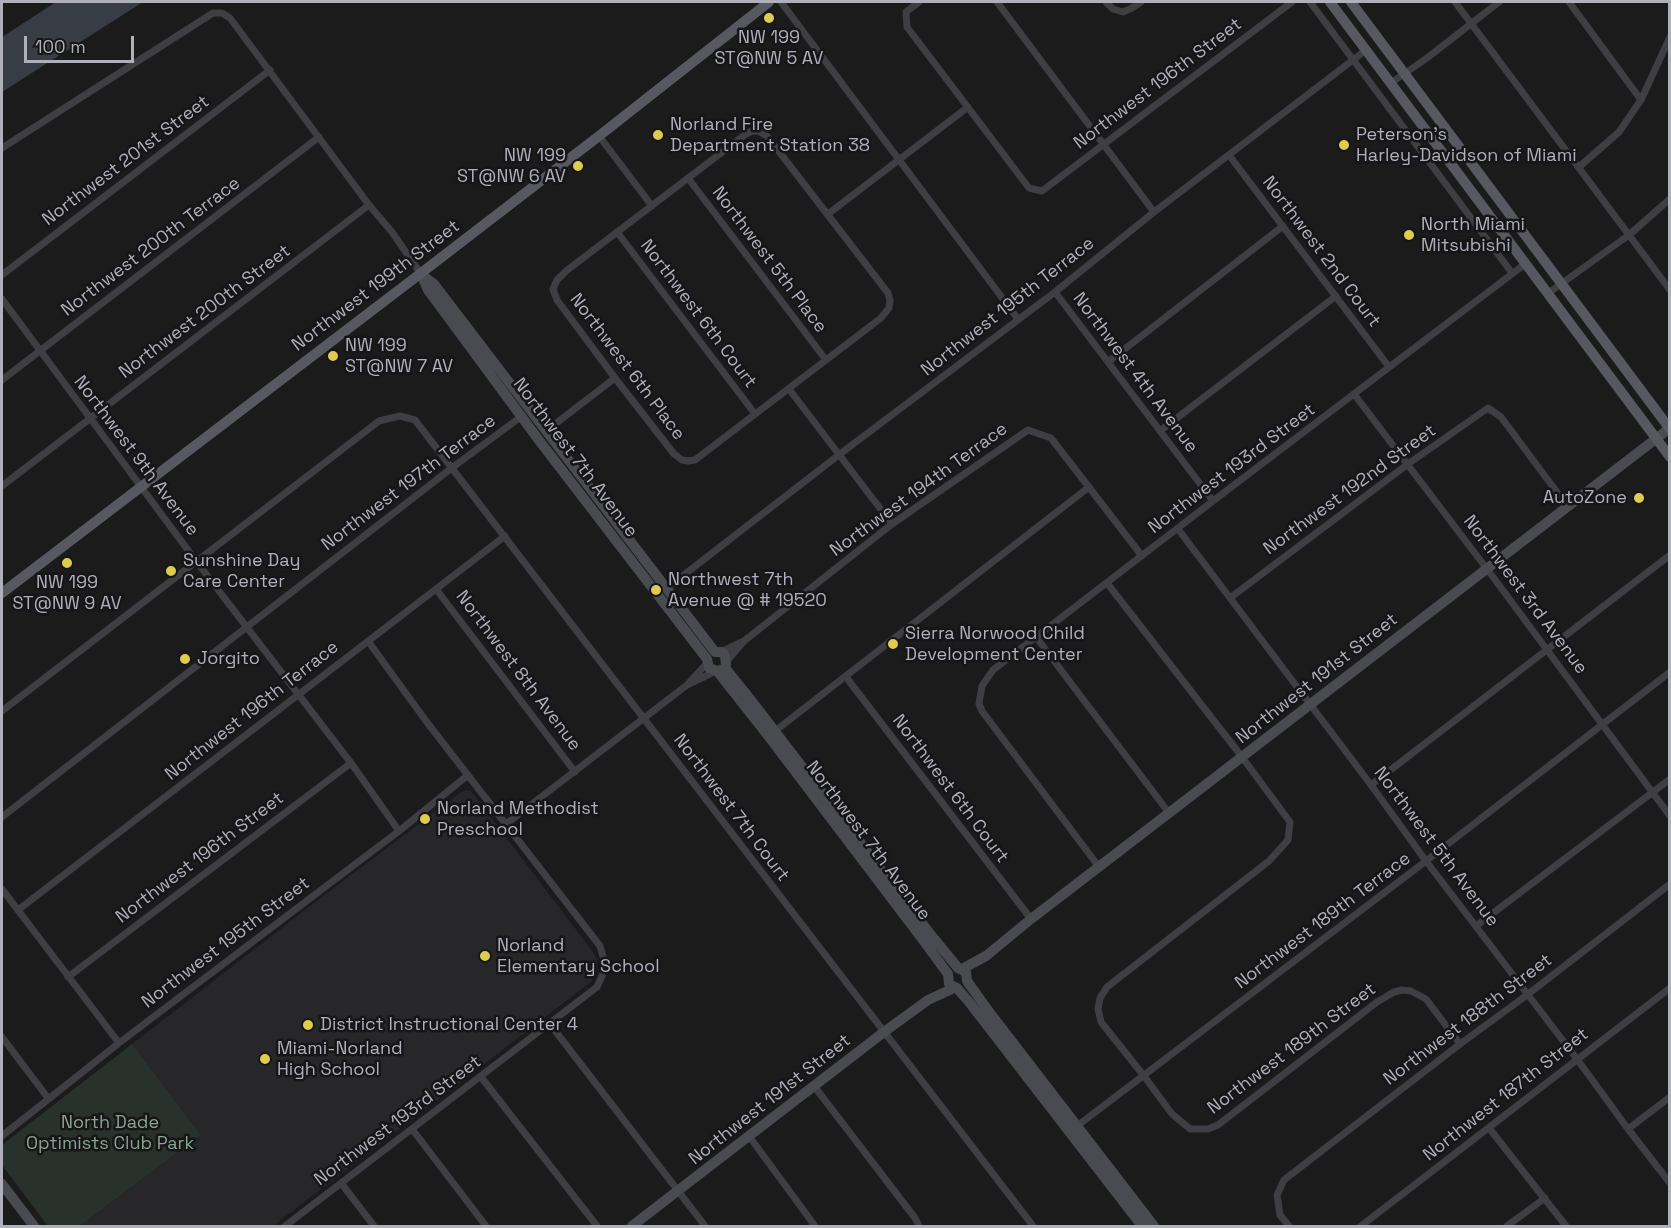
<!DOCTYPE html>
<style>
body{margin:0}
#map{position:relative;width:1671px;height:1228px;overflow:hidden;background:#1b1b1c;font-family:"Space Grotesk",sans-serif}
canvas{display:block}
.frame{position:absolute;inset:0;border:3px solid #afb0ba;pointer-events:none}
.scale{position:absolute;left:24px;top:36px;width:110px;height:27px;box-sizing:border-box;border:3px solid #afb0ba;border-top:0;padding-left:8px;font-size:18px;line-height:21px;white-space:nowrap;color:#afb0ba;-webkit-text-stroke:4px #161618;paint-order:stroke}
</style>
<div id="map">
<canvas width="1671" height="1228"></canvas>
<div class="frame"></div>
<div class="scale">100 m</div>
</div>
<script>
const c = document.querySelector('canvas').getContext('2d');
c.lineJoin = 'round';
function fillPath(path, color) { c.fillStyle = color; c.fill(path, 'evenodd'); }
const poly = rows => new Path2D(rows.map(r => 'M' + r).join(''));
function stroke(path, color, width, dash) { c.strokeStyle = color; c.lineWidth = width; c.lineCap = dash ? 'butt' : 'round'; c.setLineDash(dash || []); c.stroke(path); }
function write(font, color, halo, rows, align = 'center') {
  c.font = font + ' "Space Grotesk",sans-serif'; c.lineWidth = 5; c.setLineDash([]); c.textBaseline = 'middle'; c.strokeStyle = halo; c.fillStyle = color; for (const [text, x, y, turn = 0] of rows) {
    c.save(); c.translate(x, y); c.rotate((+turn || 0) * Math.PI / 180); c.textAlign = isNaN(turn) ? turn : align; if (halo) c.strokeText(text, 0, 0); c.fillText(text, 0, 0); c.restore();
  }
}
fillPath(poly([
 [467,790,471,791,593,952,597,960,597,969,591,982,273,1226,80,1226,201,1135,132,1044,335,887,461,792]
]), '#272729');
fillPath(poly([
 [132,1044,201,1135,80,1226,48,1226,2,1165,2,1145]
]), '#29312c');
fillPath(poly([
 [56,2,143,2,2,92,2,37]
]), '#373c45');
stroke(poly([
 [781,2,1018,319],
 [919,2,906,12,907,27,1029,188,1042,191,1292,2],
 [997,2,1154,212],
 [1106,2,1113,9,1123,12,1132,8,1141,2],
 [1310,2,1512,273],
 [1455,2,1670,290],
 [1569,2,1641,100],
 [1391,83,1427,58,1499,2],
 [752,131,758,131,767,136,888,293,890,300,889,308,881,318,695,460,688,461,682,460,674,454,615,378,557,300,553,289,557,280,566,271,746,134,752,131],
 [599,136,652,206],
 [2,148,213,13,222,13,230,18,369,205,392,232,421,274],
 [1229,155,1389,367],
 [1579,167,1619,132,1641,100,1670,37],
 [688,178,826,360],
 [828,214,968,107],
 [617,232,755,414],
 [2,275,270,70],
 [1055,292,1213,501],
 [1547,294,1629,235,1670,199],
 [2,299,196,561,351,763,399,831],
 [1108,362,1283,226],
 [2,380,319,137],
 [789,389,892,524],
 [1354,394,1493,577,1670,816],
 [546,431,615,378],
 [1160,431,1336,296],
 [2,486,369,205],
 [1178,529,1371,785,1426,861,1577,1059,1628,1129,1670,1183],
 [1107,583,1242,757,1290,822,1288,840,1269,861,1107,987,1100,998,1098,1009,1101,1022,1144,1076,1172,1114,1190,1129,1208,1129,1218,1125,1377,1002,1394,992,1402,990,1411,991,1426,999,1460,1044],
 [667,588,840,454,1055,292,1154,212,1366,50],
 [436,589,575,772],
 [1230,598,1408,464,1488,408,1501,417,1568,507],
 [1036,637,1169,813],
 [721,652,744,641],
 [727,661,744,641,892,524,1028,430,1051,438,1142,556],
 [846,677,1031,919],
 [687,685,707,663],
 [2,711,379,421,400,416,415,420,1033,1226],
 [775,731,1089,487],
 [1371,785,1670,555],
 [2,817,453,467,522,416],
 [506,824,687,685,716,671],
 [1099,867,982,711,979,704,982,686,993,670,1213,501,1525,264],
 [2,889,119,1043],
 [18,910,505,536],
 [1476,926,1670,779],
 [68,977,351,763],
 [550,1024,705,1226],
 [2,1037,48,1098],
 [481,1077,597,1226],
 [814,1086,915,1218,919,1226],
 [1077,1126,1426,861,1670,672],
 [1489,1128,1566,1226],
 [412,1129,486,1226],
 [1628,1129,1670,1097],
 [2,1136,119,1043,399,831,468,775],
 [749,1136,815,1226],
 [341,1183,374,1226],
 [285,1226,597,987,606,967,600,946,426,721,368,641],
 [1289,1226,1280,1215,1277,1195,1284,1180,1460,1044,1527,995,1670,884],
 [1361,1226,1670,988],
 [1507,1226,1545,1198]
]), '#3e3e43', 7);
stroke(poly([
 [421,274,428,290,538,439,707,659,709,668,717,671,769,737,923,940,948,974,949,984,957,988,969,1002,1142,1226],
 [423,276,434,284,715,652,721,652,725,655,726,664,725,668,719,671],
 [725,668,754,704,931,935,958,968,966,972,967,981,987,1009,1154,1226],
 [962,969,986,956,1031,919,1670,428],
 [2,1184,34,1226],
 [632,1226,884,1032,928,1000,954,988]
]), '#4a4a51', 10);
stroke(poly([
 [1330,2,1670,457],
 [1351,2,1670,429],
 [2,593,429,267,599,136,769,2]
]), '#585860', 10);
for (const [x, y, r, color] of [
 [769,18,6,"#decc51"],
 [658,135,6,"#decc51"],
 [1344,145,6,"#decc51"],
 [578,166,6,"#decc51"],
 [1409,235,6,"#decc51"],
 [333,356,6,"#decc51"],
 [1639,498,6,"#decc51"],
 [67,563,6,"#decc51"],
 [171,571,6,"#decc51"],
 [656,590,6,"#decc51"],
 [893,644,6,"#decc51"],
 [185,659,6,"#decc51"],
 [425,819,6,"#decc51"],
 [485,956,6,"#decc51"],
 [308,1025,6,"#decc51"],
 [265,1059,6,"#decc51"]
]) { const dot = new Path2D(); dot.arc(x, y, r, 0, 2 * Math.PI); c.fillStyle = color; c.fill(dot); stroke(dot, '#161618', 2); }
write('18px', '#afb0ba', '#161618', [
 ["NW 199",769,38,"center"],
 ["ST@NW 5 AV",769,59,"center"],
 ["Norland Fire",670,125],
 ["Department Station 38",670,146],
 ["Peterson's",1356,135],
 ["Harley-Davidson of Miami",1356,156],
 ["NW 199",566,156,"right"],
 ["ST@NW 6 AV",566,177,"right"],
 ["North Miami",1421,225],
 ["Mitsubishi",1421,246],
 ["NW 199",345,346],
 ["ST@NW 7 AV",345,367],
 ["AutoZone",1627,498,"right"],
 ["Sunshine Day",183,561],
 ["Care Center",183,582],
 ["Northwest 7th",668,580],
 ["Avenue @ # 19520",668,601],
 ["NW 199",67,583,"center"],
 ["ST@NW 9 AV",67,604,"center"],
 ["Sierra Norwood Child",905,634],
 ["Development Center",905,655],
 ["Jorgito",197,659],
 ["Norland Methodist",437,809],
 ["Preschool",437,830],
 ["Norland",497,946],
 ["Elementary School",497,967],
 ["District Instructional Center 4",320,1025],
 ["Miami-Norland",277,1049],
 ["High School",277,1070]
], 'left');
write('18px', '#afb0ba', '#161618', [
 ["Northwest 196th Street",1158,84,-37],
 ["Northwest 201st Street",126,161,-37],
 ["Northwest 200th Terrace",151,247,-37],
 ["Northwest 2nd Court",1321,252,53],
 ["Northwest 5th Place",769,260,53],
 ["Northwest 199th Street",376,286,-37],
 ["Northwest 195th Terrace",1008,307,-38],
 ["Northwest 200th Street",205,312,-37],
 ["Northwest 6th Court",698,314,53],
 ["Northwest 6th Place",627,367,53],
 ["Northwest 4th Avenue",1135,373,53],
 ["Northwest 9th Avenue",136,456,53],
 ["Northwest 7th Avenue",575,458,53],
 ["Northwest 193rd Street",1232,469,-37],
 ["Northwest 197th Terrace",409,483,-37],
 ["Northwest 194th Terrace",919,490,-36],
 ["Northwest 192nd Street",1350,490,-36],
 ["Northwest 3rd Avenue",1525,595,53],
 ["Northwest 8th Avenue",518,671,53],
 ["Northwest 191st Street",1317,679,-38],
 ["Northwest 196th Terrace",252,711,-38],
 ["Northwest 6th Court",950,789,53],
 ["Northwest 7th Court",731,808,53],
 ["Northwest 7th Avenue",868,841,53],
 ["Northwest 5th Avenue",1436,847,53],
 ["Northwest 196th Street",200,858,-37],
 ["Northwest 189th Terrace",1323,921,-37],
 ["Northwest 195th Street",226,943,-37],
 ["Northwest 188th Street",1468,1020,-37],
 ["Northwest 189th Street",1292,1049,-37],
 ["Northwest 187th Street",1506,1095,-38],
 ["Northwest 191st Street",770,1100,-38],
 ["Northwest 193rd Street",398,1121,-37]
]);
write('18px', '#88a390', '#161618', [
 ["North Dade",110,1123],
 ["Optimists Club Park",110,1144]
]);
</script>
